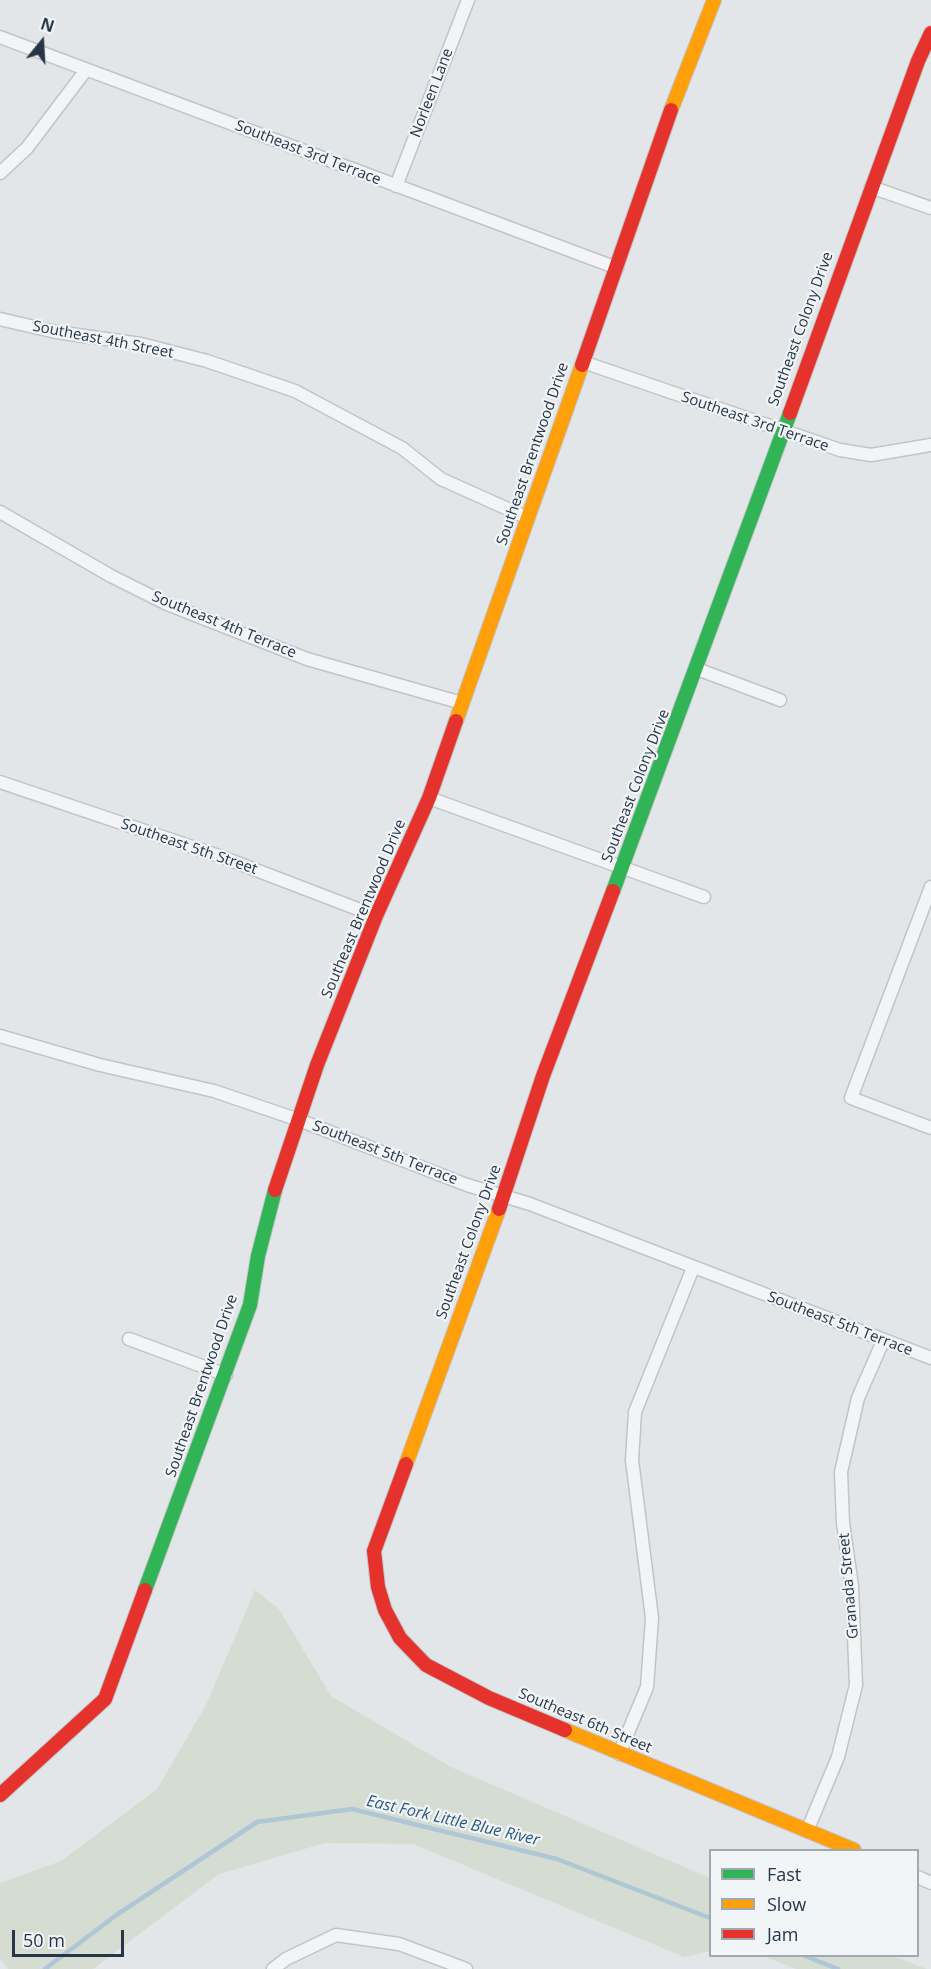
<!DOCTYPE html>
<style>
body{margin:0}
#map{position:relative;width:931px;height:1969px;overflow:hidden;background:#e3e6e9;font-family:"Open Sans",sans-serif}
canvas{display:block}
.legend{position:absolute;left:709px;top:1849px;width:210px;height:108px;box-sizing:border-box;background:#f1f5f8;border:2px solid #a0a8b0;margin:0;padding:8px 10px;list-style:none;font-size:18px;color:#273545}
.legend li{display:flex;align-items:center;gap:12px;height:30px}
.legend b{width:30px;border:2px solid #a0a8b0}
.north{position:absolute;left:12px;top:12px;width:60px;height:60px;-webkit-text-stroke:4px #f1f5f8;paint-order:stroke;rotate:18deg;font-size:16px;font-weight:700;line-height:24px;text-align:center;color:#273545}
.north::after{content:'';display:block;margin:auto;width:21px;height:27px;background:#273545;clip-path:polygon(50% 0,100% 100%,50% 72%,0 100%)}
.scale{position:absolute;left:12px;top:1930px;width:112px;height:27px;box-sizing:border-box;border:3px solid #273545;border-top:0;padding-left:8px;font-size:18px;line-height:21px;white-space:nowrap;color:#273545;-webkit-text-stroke:4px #f1f5f8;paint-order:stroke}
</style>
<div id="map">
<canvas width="931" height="1969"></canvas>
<ul class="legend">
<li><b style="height:8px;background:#30b455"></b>Fast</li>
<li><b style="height:8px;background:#ff9f0a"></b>Slow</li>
<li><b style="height:8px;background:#e5322d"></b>Jam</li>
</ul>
<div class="north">N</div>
<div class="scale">50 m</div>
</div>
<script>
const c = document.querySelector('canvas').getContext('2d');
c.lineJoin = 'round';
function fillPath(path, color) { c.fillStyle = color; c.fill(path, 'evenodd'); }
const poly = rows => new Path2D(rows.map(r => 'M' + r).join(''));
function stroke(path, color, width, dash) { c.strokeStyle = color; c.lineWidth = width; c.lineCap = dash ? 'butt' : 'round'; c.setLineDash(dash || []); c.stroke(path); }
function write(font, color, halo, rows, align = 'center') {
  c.font = font + ' "Open Sans",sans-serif'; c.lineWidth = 4.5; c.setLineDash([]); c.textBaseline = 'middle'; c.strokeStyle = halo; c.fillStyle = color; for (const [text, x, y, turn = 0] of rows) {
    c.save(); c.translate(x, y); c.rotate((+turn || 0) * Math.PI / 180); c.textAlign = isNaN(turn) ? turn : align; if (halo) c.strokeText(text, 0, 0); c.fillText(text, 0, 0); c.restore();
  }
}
fillPath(poly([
 [255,1590,279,1609,331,1696,451,1767,710,1878,710,1951,684,1957,413,1844,325,1843,219,1874,93,1969,8,1969,0,1958,0,1883,61,1861,157,1789,206,1705],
 [763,1956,893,1956,927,1969,796,1969]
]), '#d5ddd3');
stroke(poly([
 [805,1956,838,1969],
 [45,1969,115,1916,257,1822,352,1809,557,1859,710,1918]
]), '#afc6d7', 4.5);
const street = poly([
 [0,37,617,268],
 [0,173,27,148,86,70],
 [396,186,468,0],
 [871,187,931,208],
 [0,319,56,332,141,344,207,361,295,391,402,448,441,479,528,518],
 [583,362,840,450,871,455,931,445],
 [0,512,111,576,167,604,307,659,462,703],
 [697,669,780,700],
 [0,782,222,857,376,916],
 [429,798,704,897],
 [931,887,851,1098,931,1128],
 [0,1036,100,1065,214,1091,299,1120,467,1185,530,1204,931,1358],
 [129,1339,226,1375],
 [619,1754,647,1687,652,1618,632,1460,635,1412,693,1268],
 [807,1831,838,1757,856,1685,852,1586,843,1523,841,1472,858,1398,883,1341],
 [918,1877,931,1883],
 [273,1969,286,1959,336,1935,399,1944,466,1969]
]);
const fast = poly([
 [613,891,790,413],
 [145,1590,250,1305,258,1256,275,1190]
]);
const slow = poly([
 [671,110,714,0],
 [456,721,582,365],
 [406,1464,499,1209],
 [565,1730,854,1850]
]);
const jam = poly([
 [582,365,671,110],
 [790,413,918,61,931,33],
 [275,1190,317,1065,376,916,429,798,456,721],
 [499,1209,543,1076,613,891],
 [406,1464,374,1551,378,1587,385,1610,400,1638,426,1665,489,1698,565,1730],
 [0,1795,105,1699,145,1590]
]);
stroke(street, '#c1c4c7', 15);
stroke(fast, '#c1c4c7', 16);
stroke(slow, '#c1c4c7', 16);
stroke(jam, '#c1c4c7', 16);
stroke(street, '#f3f4f5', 12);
stroke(fast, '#30b455', 14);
stroke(slow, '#ff9f0a', 14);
stroke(jam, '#e5322d', 14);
write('15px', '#273545', '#f1f5f8', [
 ["Norleen Lane",432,93,-69],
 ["Southeast 3rd Terrace",308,153,21],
 ["Southeast Colony Drive",801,329,-70],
 ["Southeast 4th Street",103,340,11],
 ["Southeast 3rd Terrace",755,422,19],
 ["Southeast Brentwood Drive",533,454,-71],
 ["Southeast 4th Terrace",224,625,22],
 ["Southeast Colony Drive",636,786,-69],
 ["Southeast 5th Street",189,847,19],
 ["Southeast Brentwood Drive",364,909,-67],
 ["Southeast 5th Terrace",385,1153,21],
 ["Southeast Colony Drive",469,1242,-70],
 ["Southeast 5th Terrace",840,1324,21],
 ["Southeast Brentwood Drive",202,1386,-71],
 ["Granada Street",849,1586,-95],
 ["Southeast 6th Street",585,1721,23]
]);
write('italic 16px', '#2d597d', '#f1f5f8', [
 ["East Fork Little Blue River",453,1821,13]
]);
</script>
